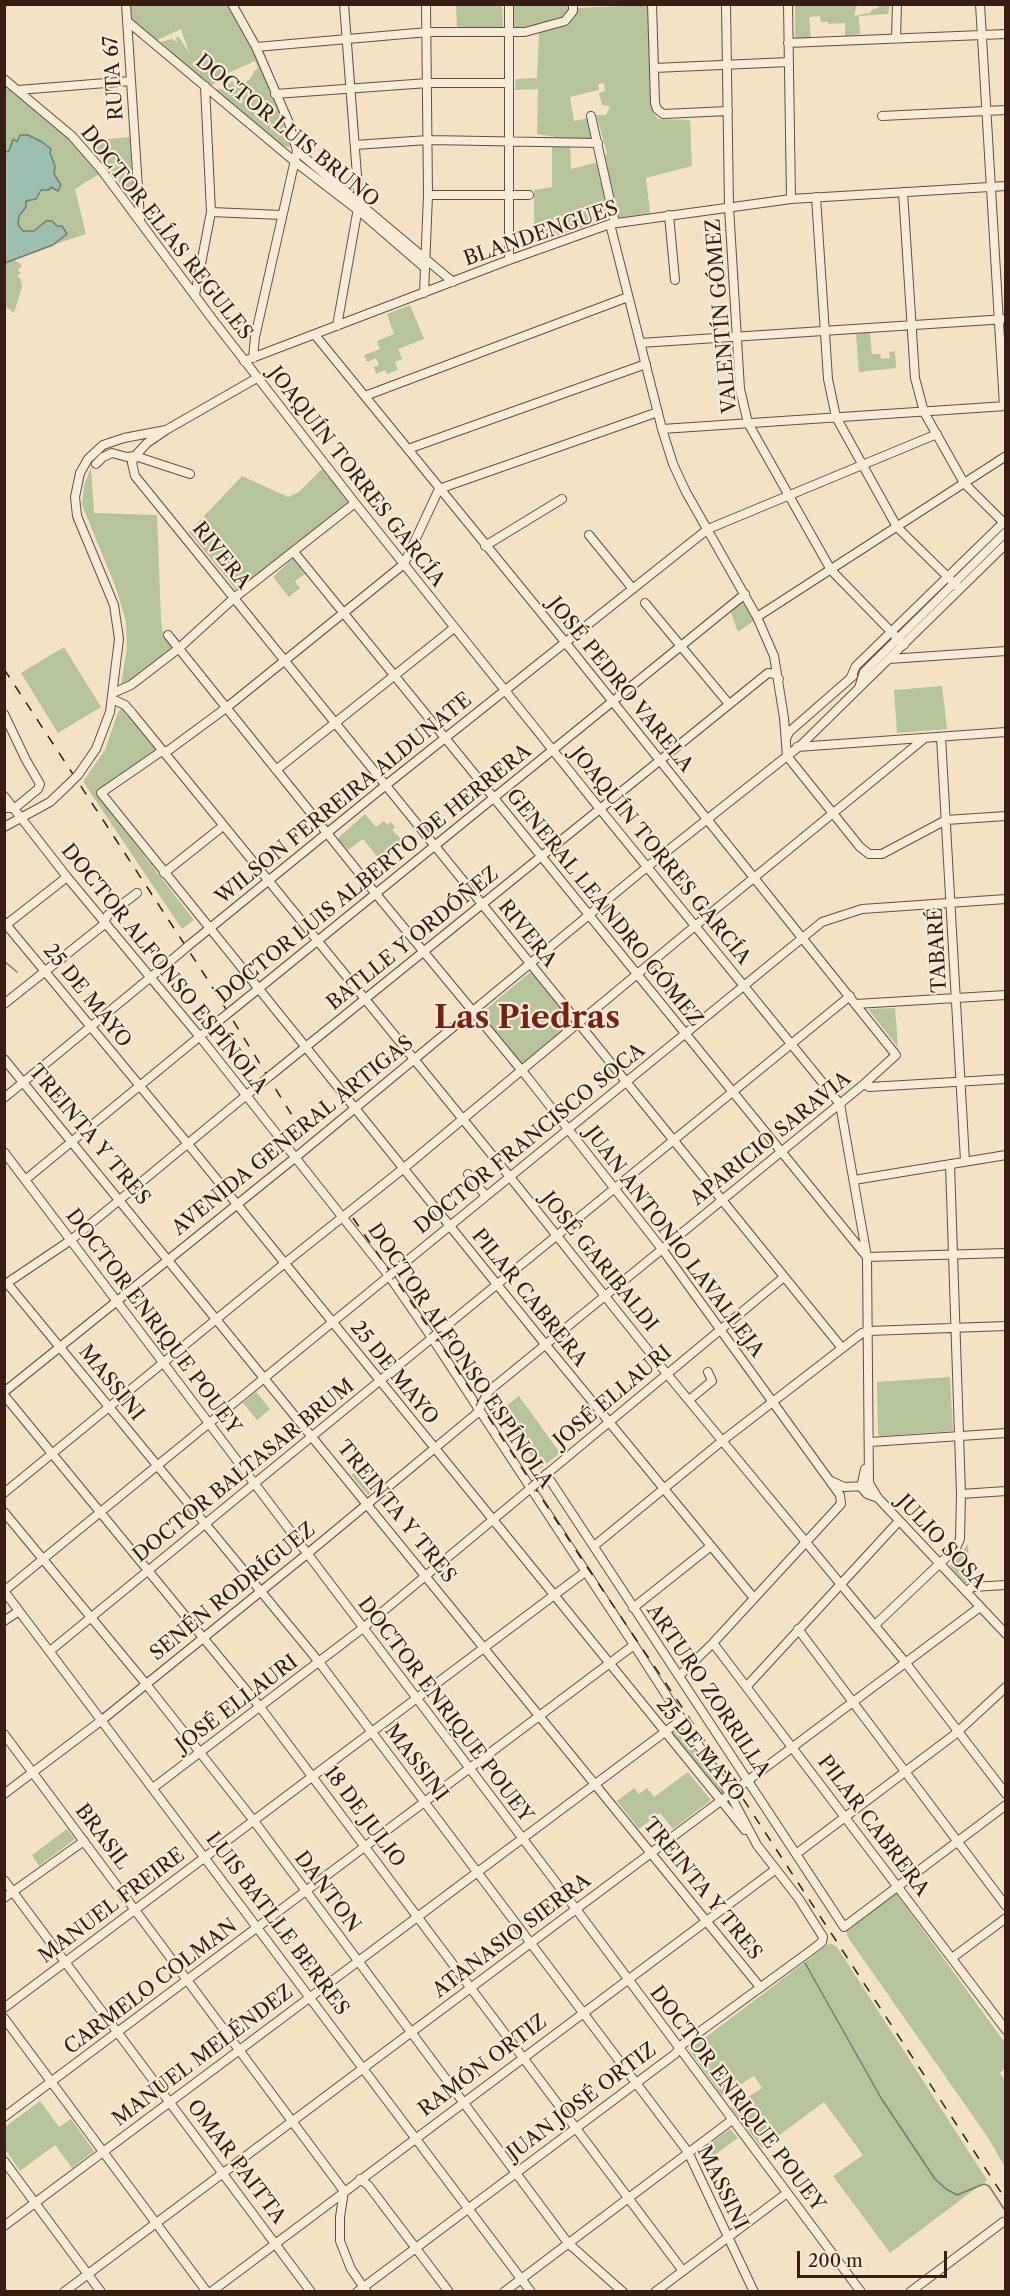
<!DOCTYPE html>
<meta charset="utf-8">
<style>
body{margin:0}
#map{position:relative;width:1010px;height:2296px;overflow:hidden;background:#f4e2c5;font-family:"Libre Caslon Text",serif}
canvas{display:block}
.frame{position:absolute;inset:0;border:6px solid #371d13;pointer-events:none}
.scale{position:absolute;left:797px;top:2251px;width:150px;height:27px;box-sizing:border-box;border:3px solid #371d13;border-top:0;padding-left:8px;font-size:18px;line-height:21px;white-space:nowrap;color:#371d13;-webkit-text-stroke:4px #f8ecd9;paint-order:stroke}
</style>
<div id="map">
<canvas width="1010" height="2296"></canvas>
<div class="frame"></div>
<div class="scale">200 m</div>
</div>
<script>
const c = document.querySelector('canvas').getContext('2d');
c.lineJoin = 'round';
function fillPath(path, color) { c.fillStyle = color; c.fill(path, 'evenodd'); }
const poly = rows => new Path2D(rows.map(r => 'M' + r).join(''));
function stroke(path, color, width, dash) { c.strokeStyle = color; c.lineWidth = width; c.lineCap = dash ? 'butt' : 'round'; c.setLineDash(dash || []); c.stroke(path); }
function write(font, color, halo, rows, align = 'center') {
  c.font = font + ' "Libre Caslon Text",serif'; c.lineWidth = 4.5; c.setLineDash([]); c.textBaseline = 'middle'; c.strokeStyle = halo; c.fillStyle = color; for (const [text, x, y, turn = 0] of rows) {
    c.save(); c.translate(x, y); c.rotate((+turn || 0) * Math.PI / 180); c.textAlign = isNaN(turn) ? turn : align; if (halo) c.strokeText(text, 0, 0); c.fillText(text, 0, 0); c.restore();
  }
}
fillPath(poly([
 [130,5,229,5,254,52,276,102,291,145,289,147,282,146,217,93,217,89,224,89,232,81,237,88,250,79,254,71,258,68,255,61,219,77,219,82,209,86,160,42,172,39,177,42,176,37,179,37,189,53,181,29,155,41,133,23],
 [456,5,502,5,503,28,457,29],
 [514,5,570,5,571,11,566,17,541,27,514,30],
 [647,5,653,112,658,119,690,120,692,166,646,178,650,213,618,218,605,156,607,153,596,115,606,115,610,106,602,105,599,93,605,91,604,83,598,84,599,90,570,97,574,121,589,118,595,141,592,143,537,134,538,89,515,90,516,79,537,78,539,32,569,22,573,18,576,8],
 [795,5,857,5,854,15,856,16,865,13,869,14,873,9,878,8,879,5,890,5,888,14,859,16,860,34,845,36,845,23,828,24,828,22,821,22,820,16,809,17,811,38,795,40],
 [4,83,65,134,99,174,75,189,86,234,53,245,34,231,23,231,18,225,19,216,26,207,26,201,41,190,54,174,55,166,50,153,17,143,13,140,9,151,5,152],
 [130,137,134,198,132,200,94,149,108,139],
 [552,146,570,146,571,169,595,163,599,165,608,210,601,212,604,220,534,243,534,190,552,187],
 [14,260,22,265,18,270,21,274,17,275,21,280,22,287,14,313,5,306,5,263],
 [410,305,424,339,398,349,402,359,395,362,398,370,387,374,385,370,376,374,374,367,379,365,376,358,367,362,364,355,380,349,377,341,394,334,387,314],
 [870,332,872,354,880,354,881,359,890,358,889,352,895,351,896,368,859,372,856,334],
 [91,468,94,513,157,515,161,620,163,635,172,647,133,679,121,685,127,648,126,621,116,588,82,505,84,485],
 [322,469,348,501,346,504,237,591,189,532,242,476,288,497,299,492],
 [293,558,305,574,295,581,300,588,289,597,273,577],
 [741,601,745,601,755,620,738,632,730,610],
 [64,647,101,707,58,733,21,673],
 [942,686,947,729,897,733,894,690],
 [121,709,125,709,156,749,155,753,98,793,98,796,194,920,182,929,84,783,84,780,105,750,118,712],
 [365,814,376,827,384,821,387,825,391,822,395,827,392,830,403,841,380,860,363,839,348,850,339,840,339,837],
 [533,970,577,1023,523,1067,479,1015],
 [895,1008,898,1047,868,1009],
 [950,1377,953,1431,880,1436,878,1434,877,1382],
 [256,1392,270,1409,257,1420,243,1403],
 [519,1396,560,1453,540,1469,500,1411],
 [362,1466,379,1487,368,1495,351,1475],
 [968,1544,970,1582,965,1583,950,1566],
 [679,1725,682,1726,726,1793,722,1797,670,1734],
 [688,1772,711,1800,673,1829,660,1813,639,1829,617,1801,634,1788,639,1794,647,1788,654,1797],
 [67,1829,75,1839,39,1866,32,1855],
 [896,1893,1005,2043,1005,2068,1000,2073,1005,2080,1005,2167,989,2139,847,1936,847,1930],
 [830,1943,837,1947,987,2180,890,2253,833,2176,863,2155,824,2102,762,2148,731,2108,762,2088,754,2076,722,2096,689,2050],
 [40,2101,59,2127,71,2119,94,2151,72,2168,55,2145,20,2171,5,2149,5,2127],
 [730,2129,738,2138,702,2164,698,2152]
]), '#b5c49a');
const water = poly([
 [20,135,28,135,42,142,51,149,50,153,55,166,54,174,61,185,58,191,51,187,49,190,41,190,36,199,26,201,26,207,19,216,18,225,23,231,34,231,46,221,52,221,57,226,62,226,67,234,53,245,5,263,5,152,9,151,13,139,17,142,20,135]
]);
fillPath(water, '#9cbfaf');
stroke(water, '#747e71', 1.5);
stroke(poly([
 [4,961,17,972],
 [805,1963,881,2098,935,2179,946,2189,957,2195,984,2184,989,2186,1006,2212]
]), '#747e71', 1.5);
const minor = poly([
 [126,4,140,219],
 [232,4,256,47,289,123,297,151,255,337,253,358],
 [509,4,509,260],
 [652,4,655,103,657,109,663,114,728,111],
 [726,4,729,207,740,389,748,423,831,570,904,645],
 [788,4,791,199],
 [980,4,1004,406],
 [127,21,294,161,359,211,425,268],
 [896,38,897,4],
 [788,43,1006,34],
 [256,47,428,32,525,32,565,21,573,11,573,4],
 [654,68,789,62],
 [4,79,72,136,100,168,213,320,355,503,600,809,840,1104,867,1257,869,1483,878,1498,1006,1634],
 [18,90,131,81],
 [275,94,428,83,509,83],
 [591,116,615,223],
 [882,116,1006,110],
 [355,145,428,140,598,143],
 [297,151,453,282],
 [903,192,915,378,924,412,964,483,1006,525],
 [428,195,529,195],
 [816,197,828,379,836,417,897,527,960,589],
 [211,212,282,215],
 [669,215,675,280],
 [610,224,662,429,673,464,686,492,757,617,774,656,784,718,787,756,860,847,869,854,882,854,946,820,1006,816],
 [424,293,428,195,426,4],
 [195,295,211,212,205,86],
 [337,326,359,202,344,4],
 [315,335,565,642,896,1055,864,1084,490,1390,485,1398],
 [640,343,1006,319],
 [244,361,509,260,610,224,791,199,1006,186],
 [365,396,628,297],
 [658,412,439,489,404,564,226,708,169,750,159,753,101,793,545,1344,753,1597],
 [662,429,1006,406],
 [166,430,147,443,135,456,132,463,135,476,842,1348],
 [408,449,646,364],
 [96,464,103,457,112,453,127,457,135,456,190,474],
 [589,535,633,589],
 [485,546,562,499],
 [294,552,867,1257,1006,1253],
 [645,603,729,704],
 [757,617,1006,456],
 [168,635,376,894,528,1078,662,1249,840,1495,841,1504,713,1643,679,1676],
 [889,659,1006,651],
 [851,677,856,666,1006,520],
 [860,687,1006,544],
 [113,693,131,685,178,649,234,598,355,503],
 [112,699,125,705,132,713,510,1177,667,1374,905,1662,1006,1794],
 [4,714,26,760,40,784,38,789,15,808,4,808],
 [941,737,965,1161],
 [786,739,789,732,853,676],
 [797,747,1006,732],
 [276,770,454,628],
 [78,775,96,749,110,712,119,639,114,605,77,516,75,497,80,473,88,459,103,445,124,438,166,430,257,378],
 [4,796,67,877,200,1037,389,1276,432,1338,634,1645,730,1794,757,1845,799,1899,823,1937,822,1942,813,1949,683,2044,675,2054,357,2292],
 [4,827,50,802,69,784],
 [164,873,223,826],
 [4,922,188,1144,745,1830],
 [7,924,67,877],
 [188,946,386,785,708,529,937,434],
 [4,1004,102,926,108,915,137,893],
 [856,1004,1006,995],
 [231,1011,745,594],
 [4,1059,760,1987],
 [271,1075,768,673,775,674,779,679],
 [864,1084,869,1087,1006,1079],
 [4,1098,180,953],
 [4,1152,576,1909,861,2292],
 [468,1174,486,1196],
 [25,1180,221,1019],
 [854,1180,1006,1155],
 [397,1269,822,922,862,909,1006,899],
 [7,1283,319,1662,688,2152,754,2292],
 [4,1285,71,1240,260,1084],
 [440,1331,850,996],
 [4,1392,296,1157,647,867,801,745,859,688,864,672,870,666,1006,532],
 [4,1395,260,1707,683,2271],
 [689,1400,712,1381,708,1372],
 [870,1442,1006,1433],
 [865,1469,861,1487,867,1494,878,1498],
 [546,1474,844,1927,1006,1805],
 [543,1477,784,1277],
 [831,1481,844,1487,865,1486],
 [4,1493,285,1263,404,1168,695,926,925,738],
 [961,1494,1006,1491],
 [4,1512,146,1684,254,1821,568,2243,623,2292],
 [594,1546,722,1441,862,1333,868,1331,1006,1326],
 [4,1591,531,2292],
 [4,1591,389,1276],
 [966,1592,972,1587,1006,1585],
 [633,1608,711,1546],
 [4,1621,19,1611],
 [875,1625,956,1548,960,1539,961,1494,950,1164],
 [798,1629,1006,1906],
 [713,1643,1006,2030],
 [50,1651,432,1338],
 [747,1686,899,1521],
 [4,1734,344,2191,340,2217,340,2241,351,2269,367,2292],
 [153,1788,363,1628,531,1488],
 [4,1794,102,1720,307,1554,476,1414,480,1408],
 [796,1854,954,1735,1006,1687],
 [4,1880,311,2292],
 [4,1898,84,1841],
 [952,1958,1006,1918],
 [4,2008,585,1572],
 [4,2018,207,2292],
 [4,2117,634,1645],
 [4,2161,101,2292],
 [360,2179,368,2185,449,2292],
 [4,2226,681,1720],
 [64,2292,980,1607],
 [211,2292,776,1869],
 [504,2292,732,2120],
 [655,2292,787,2193],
 [910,2292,1003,2222]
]);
stroke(minor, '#664e40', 10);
stroke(minor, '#f8ecd9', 8);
stroke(poly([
 [4,669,204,974,295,1120],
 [353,1218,449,1357,575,1549,717,1759,1006,2200]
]), '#371d13', 1.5, [10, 10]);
const minorBridge = poly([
 [69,784,78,775],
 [180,953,188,946],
 [221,1019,231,1011],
 [260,1084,271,1075],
 [389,1276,397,1269],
 [432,1338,440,1331],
 [480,1408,485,1398],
 [531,1488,540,1480]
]);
stroke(minorBridge, '#664e40', 10, []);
stroke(minorBridge, '#f8ecd9', 8);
write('20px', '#371d13', '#f8ecd9', [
 ["RUTA 67",114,78,-94],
 ["DOCTOR LUIS BRUNO",287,131,39],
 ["DOCTOR ELÍAS REGULES",166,233,52],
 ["BLANDENGUES",541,234,-19],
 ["VALENTÍN GÓMEZ",722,316,-95],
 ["JOAQUÍN TORRES GARCÍA",356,477,52],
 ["RIVERA",221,556,51],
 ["JOSÉ PEDRO VARELA",620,685,51],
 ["WILSON FERREIRA ALDUNATE",344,799,-39],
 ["JOAQUÍN TORRES GARCÍA",660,856,51],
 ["DOCTOR LUIS ALBERTO DE HERRERA",374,874,-39],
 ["GENERAL LEANDRO GÓMEZ",604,908,51],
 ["RIVERA",527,934,51],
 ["BATLLE Y ORDÓÑEZ",413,939,-39],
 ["TABARÉ",938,950,-93],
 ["DOCTOR ALFONSO ESPÍNOLA",164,969,51],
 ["25 DE MAYO",87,996,51],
 ["TREINTA Y TRES",89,1135,50],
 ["AVENIDA GENERAL ARTIGAS",293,1136,-39],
 ["DOCTOR FRANCISCO SOCA",530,1139,-39],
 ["APARICIO SARAVIA",771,1139,-39],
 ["JUAN ANTONIO LAVALLEJA",674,1242,53],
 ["JOSÉ GARIBALDI",599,1262,51],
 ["PILAR CABRERA",529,1298,51],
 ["DOCTOR ENRIQUE POUEY",153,1322,53],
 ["DOCTOR ALFONSO ESPÍNOLA",460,1356,56],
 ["25 DE MAYO",394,1373,51],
 ["MASSINI",111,1383,51],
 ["JOSÉ ELLAURI",613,1397,-40],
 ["DOCTOR BALTASAR BRUM",244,1471,-39],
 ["TREINTA Y TRES",396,1512,51],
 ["JULIO SOSA",941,1542,47],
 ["SENÉN RODRÍGUEZ",233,1592,-39],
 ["ARTURO ZORRILLA",708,1691,56],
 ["JOSÉ ELLAURI",237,1704,-37],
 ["DOCTOR ENRIQUE POUEY",445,1710,53],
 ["25 DE MAYO",700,1750,51],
 ["MASSINI",416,1763,53],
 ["18 DE JULIO",364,1817,53],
 ["PILAR CABRERA",873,1826,53],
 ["BRASIL",102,1837,53],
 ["TREINTA Y TRES",702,1889,51],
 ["DANTON",327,1892,53],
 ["MANUEL FREIRE",112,1906,-37],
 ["LUIS BATLLE BERRES",277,1924,53],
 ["ATANASIO SIERRA",512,1936,-37],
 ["CARMELO COLMAN",151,1987,-37],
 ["MANUEL MELÉNDEZ",203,2056,-37],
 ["RAMÓN ORTIZ",483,2066,-37],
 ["DOCTOR ENRIQUE POUEY",737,2099,53],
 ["JUAN JOSÉ ORTIZ",582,2102,-37],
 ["OMAR PAITTA",236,2162,53],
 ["MASSINI",722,2188,64]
]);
write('bold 32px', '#7a1f14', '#f8ecd9', [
 ["Las Piedras",527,1019]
]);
</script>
